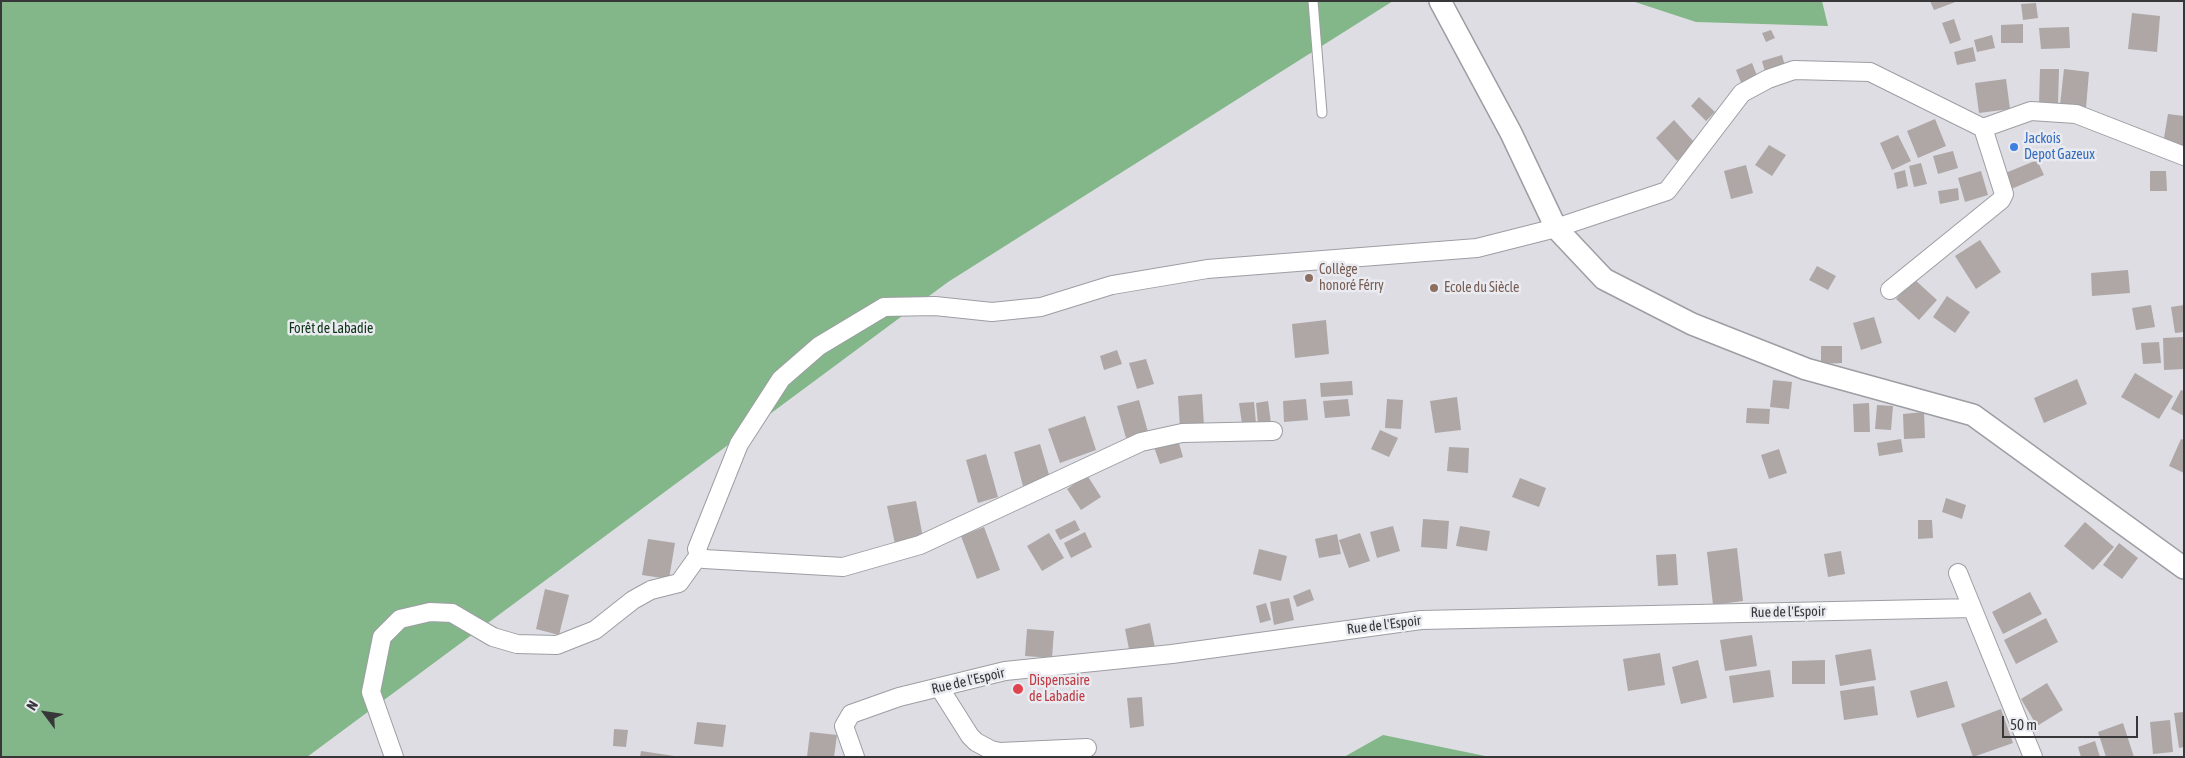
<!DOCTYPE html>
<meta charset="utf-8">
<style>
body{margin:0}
#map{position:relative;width:2185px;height:758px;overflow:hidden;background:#dddde3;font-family:"Asap Condensed",sans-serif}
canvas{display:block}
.frame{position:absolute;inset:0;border:2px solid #37373a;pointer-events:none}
.north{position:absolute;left:20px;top:688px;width:50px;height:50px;-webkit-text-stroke:4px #eaebf1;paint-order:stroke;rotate:301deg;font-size:14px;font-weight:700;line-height:20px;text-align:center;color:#37373a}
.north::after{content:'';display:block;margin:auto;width:18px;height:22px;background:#37373a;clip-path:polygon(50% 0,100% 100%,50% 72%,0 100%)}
.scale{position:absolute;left:2002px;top:716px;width:136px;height:22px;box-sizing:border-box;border:2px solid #37373a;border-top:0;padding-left:6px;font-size:15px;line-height:18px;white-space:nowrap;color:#37373a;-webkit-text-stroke:4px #eaebf1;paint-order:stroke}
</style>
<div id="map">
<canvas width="2185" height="758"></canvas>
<div class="frame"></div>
<div class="north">N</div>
<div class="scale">50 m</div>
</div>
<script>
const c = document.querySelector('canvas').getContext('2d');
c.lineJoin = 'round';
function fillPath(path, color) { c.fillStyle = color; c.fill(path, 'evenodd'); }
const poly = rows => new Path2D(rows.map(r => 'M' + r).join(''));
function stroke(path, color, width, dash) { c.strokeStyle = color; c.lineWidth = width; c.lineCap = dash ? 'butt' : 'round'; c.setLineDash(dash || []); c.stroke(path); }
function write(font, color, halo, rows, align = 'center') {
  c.font = font + ' "Asap Condensed",sans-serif'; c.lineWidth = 5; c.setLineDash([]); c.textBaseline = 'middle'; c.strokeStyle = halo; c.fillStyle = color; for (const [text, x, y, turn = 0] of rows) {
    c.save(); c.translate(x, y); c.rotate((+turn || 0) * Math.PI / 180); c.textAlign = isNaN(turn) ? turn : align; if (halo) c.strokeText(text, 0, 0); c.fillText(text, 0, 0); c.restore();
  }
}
fillPath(poly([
 [1,1,1393,1,948,282,307,757,1,757],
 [1632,1,1822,1,1828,26,1696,22],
 [1383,735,1490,757,1344,757]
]), '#83b689');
fillPath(poly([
 [1930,1,1958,1,1934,10],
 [2036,3,2038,18,2023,20,2021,4],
 [2132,13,2160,16,2157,52,2128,49],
 [1954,19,1961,40,1950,44,1942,23],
 [2023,24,2023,43,2001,43,2001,25],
 [2069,27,2070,48,2041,49,2039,28],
 [1771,30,1775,38,1766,42,1762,33],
 [1992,35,1995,48,1977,52,1974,40],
 [1973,47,1976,61,1957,65,1954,52],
 [1782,55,1786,70,1766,75,1762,61],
 [1752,63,1758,78,1742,85,1736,70],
 [2040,69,2059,69,2058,105,2039,105],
 [2064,69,2089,72,2086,108,2060,105],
 [2006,79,2010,109,1979,113,1975,83],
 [1699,97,1715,112,1706,121,1691,106],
 [2168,114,2184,116,2184,147,2163,144],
 [1935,119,1946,146,1918,158,1907,131],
 [1674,120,1695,143,1677,161,1656,138],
 [1898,135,1911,161,1892,170,1880,143],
 [1769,145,1786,155,1772,176,1755,165],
 [1953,151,1958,168,1938,174,1933,156],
 [2037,160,2044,175,2009,190,2003,174],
 [1921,163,1927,184,1914,187,1909,166],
 [1746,165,1753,193,1731,199,1724,171],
 [1905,170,1908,186,1897,189,1894,173],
 [1981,171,1988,195,1965,202,1958,178],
 [2150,171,2166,171,2167,191,2150,191],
 [1958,188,1959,200,1940,204,1938,191],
 [1980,240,2001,272,1976,289,1955,256],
 [1817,266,1836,276,1828,290,1809,280],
 [2128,270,2130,293,2092,296,2091,273],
 [1914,279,1937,300,1919,320,1896,299],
 [1947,296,1970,312,1955,333,1933,317],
 [2151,305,2155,327,2136,330,2132,308],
 [2184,305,2184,332,2175,333,2171,307],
 [1874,317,1882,343,1861,350,1853,323],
 [1326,320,1329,354,1295,358,1292,324],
 [2184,337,2184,369,2164,370,2163,338],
 [2159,342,2161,363,2143,364,2141,343],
 [1821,346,1842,346,1842,363,1821,364],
 [1117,350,1122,364,1104,370,1100,356],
 [1146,359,1154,384,1137,389,1129,363],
 [2135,373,2173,396,2159,419,2121,397],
 [2077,379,2087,404,2044,423,2034,398],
 [1773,380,1792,382,1789,409,1770,407],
 [1352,381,1353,395,1321,397,1320,383],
 [2181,390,2184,391,2184,416,2171,409],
 [1202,394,1204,426,1180,428,1178,396],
 [1457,397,1461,430,1435,433,1430,401],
 [1306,399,1308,420,1284,422,1283,401],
 [1348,399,1350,416,1325,418,1323,401],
 [1387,399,1403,400,1401,429,1385,428],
 [1139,400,1148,432,1126,438,1117,406],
 [1268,401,1271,423,1258,424,1256,403],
 [1254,402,1256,423,1242,424,1239,403],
 [1869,403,1870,432,1854,432,1853,404],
 [1877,405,1893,406,1891,430,1875,429],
 [1747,408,1770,409,1769,424,1746,423],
 [1924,412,1925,438,1904,439,1903,414],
 [1085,416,1096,450,1060,463,1048,429],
 [1380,430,1398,438,1389,457,1371,449],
 [1901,439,1903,452,1879,456,1877,443],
 [2181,439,2184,440,2184,473,2169,466],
 [1178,440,1183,457,1160,464,1154,447],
 [1040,444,1050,478,1023,486,1014,452],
 [1449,447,1469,448,1468,473,1447,471],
 [1779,449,1787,473,1769,479,1761,455],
 [986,454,998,497,978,503,966,460],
 [1087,475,1101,497,1081,510,1067,489],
 [1520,478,1546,488,1539,507,1512,497],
 [1946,498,1966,505,1962,519,1942,512],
 [916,501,923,538,895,544,887,506],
 [1423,519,1449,521,1447,549,1421,547],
 [1075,520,1080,530,1060,540,1055,530],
 [1918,520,1932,520,1933,538,1918,539],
 [2085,522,2114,547,2093,570,2064,546],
 [1393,526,1400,551,1377,558,1370,532],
 [1460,526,1490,531,1487,551,1456,546],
 [984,527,1000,570,977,579,961,536],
 [1085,532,1092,547,1071,558,1064,543],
 [1049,533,1064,558,1042,571,1027,546],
 [1360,533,1370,561,1349,568,1339,540],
 [1337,534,1341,554,1319,558,1315,539],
 [648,539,675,543,669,579,642,575],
 [2119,543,2138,558,2122,579,2103,565],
 [1737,548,1743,601,1713,605,1707,552],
 [1259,549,1287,556,1281,581,1253,574],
 [1841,551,1845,574,1828,577,1824,554],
 [1676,554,1678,585,1658,586,1656,555],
 [545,589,569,595,559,635,536,629],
 [1310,589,1314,600,1297,607,1293,596],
 [2030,592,2042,614,2003,634,1992,612],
 [1289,598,1294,620,1274,625,1270,602],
 [1266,603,1271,620,1260,623,1256,606],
 [2046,618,2058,642,2016,664,2004,640],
 [1150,623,1155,648,1130,654,1125,629],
 [1027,629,1054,631,1052,658,1025,656],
 [1752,635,1757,666,1725,671,1720,640],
 [1871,649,1876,680,1840,686,1835,655],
 [1660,653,1665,685,1628,691,1623,659],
 [1698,660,1707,698,1681,704,1672,667],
 [1825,660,1825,684,1792,684,1792,661],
 [1770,670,1774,697,1733,703,1729,676],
 [1947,681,1955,707,1917,718,1910,691],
 [2047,683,2063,710,2037,726,2021,699],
 [1874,686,1878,715,1844,720,1840,691],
 [1142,697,1144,726,1130,728,1127,698],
 [2001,709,2013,743,1973,757,1961,724],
 [2184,712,2184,747,2179,748,2174,713],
 [2170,720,2173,752,2153,754,2150,722],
 [697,722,726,725,723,747,694,744],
 [2123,723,2134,757,2106,757,2098,732],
 [614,729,628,730,626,747,613,746],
 [810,732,837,735,834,757,807,757],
 [2095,741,2100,757,2081,757,2078,747],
 [641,751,674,756,674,757,640,757]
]), '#aea7a6');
const service = poly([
 [1313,1,1322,113]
]);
const minor = poly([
 [1890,290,2001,200,2004,194,1983,128],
 [1273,431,1182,433,1141,442,920,545,843,567,704,559,699,555,697,549,739,444,781,379,819,346,884,307,935,306,992,312,1041,307,1112,285,1207,269,1477,248,1556,228,1667,191,1742,93,1768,79,1794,70,1870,72,1983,128,2031,111,2076,114,2184,156],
 [1958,573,2033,757],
 [939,687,970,736,976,742,991,750,1000,752,1087,748],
 [394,757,371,692,382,637,400,619,430,612,452,613,493,637,517,644,557,645,595,630,633,600,651,590,679,583,699,555],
 [855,757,844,726,851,714,899,697,1005,671,1172,654,1421,620,1972,608]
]);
const tertiary = poly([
 [1440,1,1511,133,1556,228,1604,279,1692,324,1806,369,1973,415,2184,568]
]);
stroke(service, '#9d9ea3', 11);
stroke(minor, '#9d9ea3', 20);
stroke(tertiary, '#9d9ea3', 24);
stroke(service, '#fff', 9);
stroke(minor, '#fff', 18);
stroke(tertiary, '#fff', 21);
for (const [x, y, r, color] of [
 [2014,147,5,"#3f7fe0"],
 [1309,278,5,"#8d6e63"],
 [1434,288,5,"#8d6e63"],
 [1018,689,6,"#e0444e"]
]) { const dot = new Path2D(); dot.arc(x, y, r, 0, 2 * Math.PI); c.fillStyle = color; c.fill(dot); stroke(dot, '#eaebf1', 2); }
write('14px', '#366cbe', '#eaebf1', [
 ["Jackois",2024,139],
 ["Depot Gazeux",2024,155]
], 'left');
write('14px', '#785e54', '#eaebf1', [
 ["Collège",1319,270],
 ["honoré Férry",1319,286],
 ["Ecole du Siècle",1444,288]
], 'left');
write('14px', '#0e3416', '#eaebf1', [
 ["Forêt de Labadie",331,329]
]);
write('14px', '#37373a', '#eaebf1', [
 ["Rue de l'Espoir",1788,612,-1],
 ["Rue de l'Espoir",1384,625,-7],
 ["Rue de l'Espoir",968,681,-13]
]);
write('14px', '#be3a42', '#eaebf1', [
 ["Dispensaire",1029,681],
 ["de Labadie",1029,697]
], 'left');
</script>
